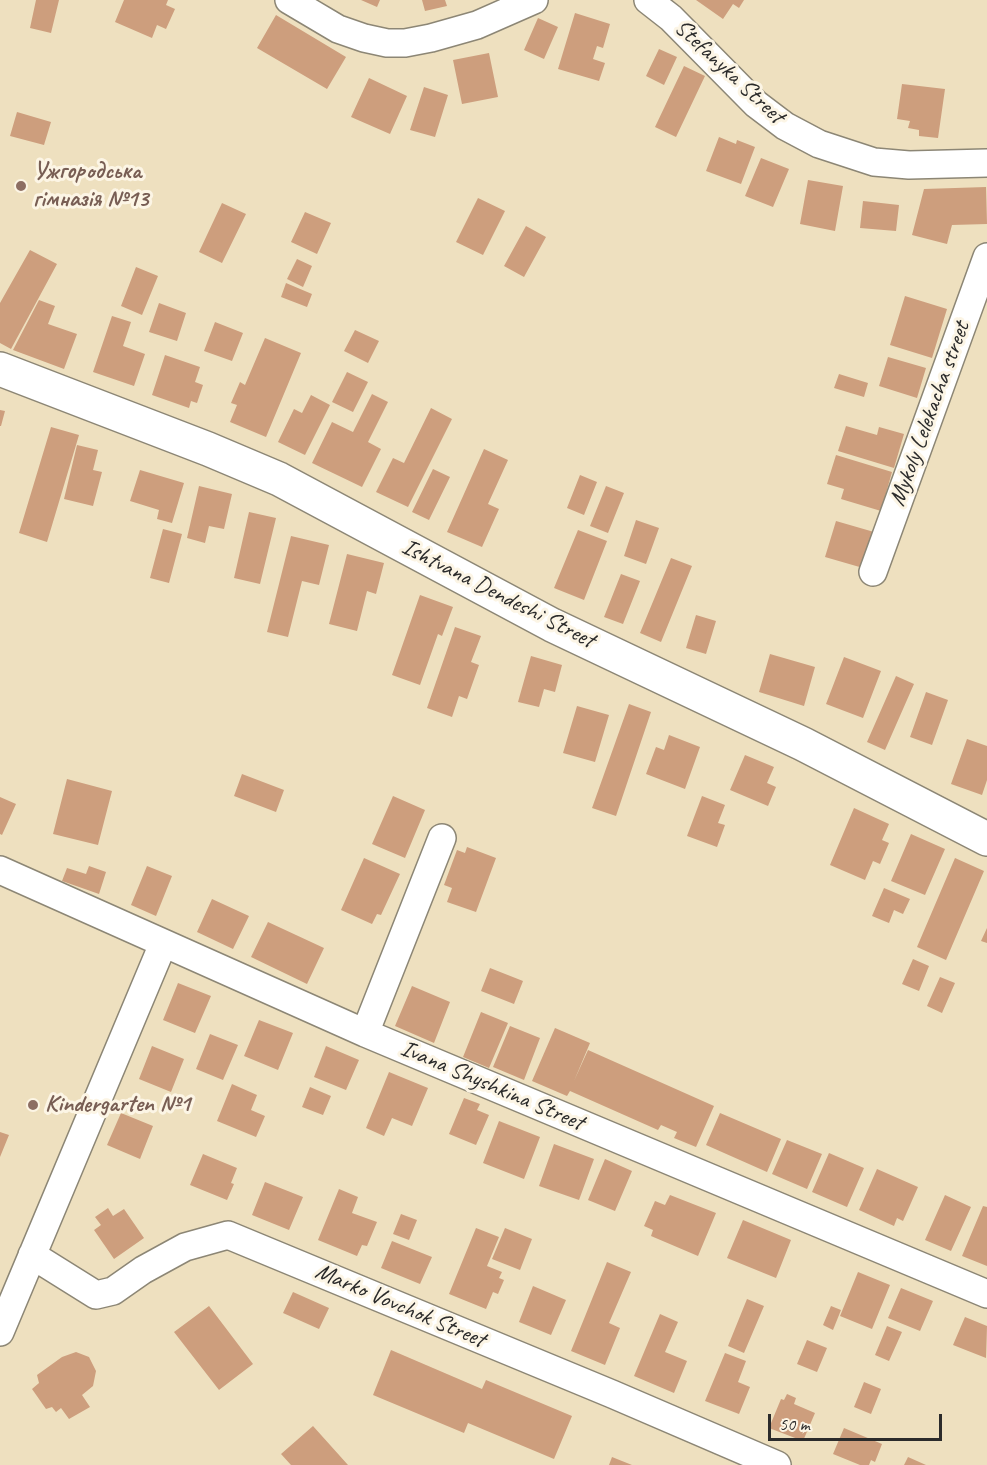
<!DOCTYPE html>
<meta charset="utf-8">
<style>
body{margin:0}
#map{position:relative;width:987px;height:1465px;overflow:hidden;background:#eee0bf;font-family:Caveat,sans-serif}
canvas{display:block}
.scale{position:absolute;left:768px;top:1414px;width:174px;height:27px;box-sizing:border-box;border:3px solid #2b2b2b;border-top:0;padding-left:8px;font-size:18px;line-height:21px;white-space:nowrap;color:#2b2b2b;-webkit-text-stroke:4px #fcf5e5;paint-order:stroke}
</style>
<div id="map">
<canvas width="987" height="1465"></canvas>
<div class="scale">50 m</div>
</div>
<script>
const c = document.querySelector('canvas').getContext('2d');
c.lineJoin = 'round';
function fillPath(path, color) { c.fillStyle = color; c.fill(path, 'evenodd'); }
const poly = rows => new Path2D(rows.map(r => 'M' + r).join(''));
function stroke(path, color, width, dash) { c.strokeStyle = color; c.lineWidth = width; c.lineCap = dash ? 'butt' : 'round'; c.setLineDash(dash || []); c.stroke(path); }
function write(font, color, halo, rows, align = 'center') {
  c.font = font + ' Caveat,sans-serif'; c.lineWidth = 6; c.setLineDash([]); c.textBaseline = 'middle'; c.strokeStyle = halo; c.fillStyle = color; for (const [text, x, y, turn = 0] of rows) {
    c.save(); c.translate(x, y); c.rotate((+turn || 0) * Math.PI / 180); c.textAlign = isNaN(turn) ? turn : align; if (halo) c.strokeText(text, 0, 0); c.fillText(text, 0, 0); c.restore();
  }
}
fillPath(poly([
 [36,0,59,0,51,33,30,28],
 [124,0,168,0,166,5,175,9,166,29,157,25,152,38,115,22],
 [361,0,380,0,377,7],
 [422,0,445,0,447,6,425,11],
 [696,0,744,0,739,8,733,4,723,19],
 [575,13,610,24,603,48,597,46,593,59,605,63,599,81,558,69],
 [276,15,346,57,327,89,257,48],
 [538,18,558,27,544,59,524,50],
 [659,49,677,57,664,85,646,76],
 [489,53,498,97,462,104,453,60],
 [684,66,705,76,676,137,655,127],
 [369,78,407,96,390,134,351,117],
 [902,84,945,89,938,138,919,136,919,130,908,128,910,121,897,119],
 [424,87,448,95,435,137,410,130],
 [17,112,51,122,44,145,10,136],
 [719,137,736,144,737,140,755,147,741,184,706,171],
 [761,158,789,169,773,207,745,196],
 [808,180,843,186,835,231,800,224],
 [986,187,987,224,952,225,947,244,912,235,924,189],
 [478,198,505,211,483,255,456,242],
 [863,201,899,205,896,231,860,228],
 [222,203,246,214,222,263,199,252],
 [305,212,331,223,317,254,291,242],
 [526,226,546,237,524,277,504,266],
 [30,250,57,264,11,349,0,343,0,303],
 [297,259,312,266,303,287,287,279],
 [136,267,158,276,142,315,121,306],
 [286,283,312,294,307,307,281,297],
 [905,296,947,309,932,358,890,345],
 [39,300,55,306,48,324,77,334,64,369,13,350],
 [159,303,186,313,177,341,149,332],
 [112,316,131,322,123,346,145,354,134,386,93,372],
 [215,322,243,333,232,361,204,351],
 [355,330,379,341,368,363,344,351],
 [265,338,301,353,266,437,230,422,237,405,231,403,240,382,245,385],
 [165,355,200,367,195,382,203,385,197,403,191,401,189,408,152,395],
 [888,357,926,368,917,398,879,386],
 [347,372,368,382,353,412,332,402],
 [839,374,868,383,864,397,834,388],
 [372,394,388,402,368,442,381,449,362,487,312,463,332,422,353,432],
 [311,395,330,405,305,455,278,442,294,409,302,413],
 [431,408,452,419,408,507,376,492,393,458,404,463],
 [0,410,5,411,1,426,0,426],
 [846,426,877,435,879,427,904,434,894,468,838,451],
 [51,427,79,435,47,542,19,533],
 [77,445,98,450,93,470,102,472,93,506,64,499],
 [484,449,508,460,488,504,499,509,482,547,447,532],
 [836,455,892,472,881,511,841,499,844,489,827,484],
 [433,469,450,477,429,520,412,512],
 [140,470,184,483,172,523,157,519,159,510,130,501],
 [580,475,597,482,584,515,567,508],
 [199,486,232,494,224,529,209,526,205,543,187,538],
 [606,486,624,493,608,533,590,526],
 [249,512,276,518,260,584,234,578],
 [636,520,659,528,646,564,624,556],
 [836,521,874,532,863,568,825,557],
 [163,529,182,534,169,583,150,578],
 [578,530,607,541,584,600,554,588],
 [291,536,329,545,319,585,302,581,288,637,267,632],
 [347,554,384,563,376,594,367,591,357,631,329,624],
 [671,558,692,566,661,642,640,633],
 [621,574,640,581,623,624,604,617],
 [420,595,453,607,442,636,438,634,420,685,392,675],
 [696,615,716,621,706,654,686,648],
 [455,627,481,636,471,662,479,665,467,699,459,696,452,717,427,708],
 [770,654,815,667,804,706,759,692],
 [531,656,562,665,555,692,544,689,539,707,518,702],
 [844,657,881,671,863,718,826,704],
 [896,676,914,684,885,750,867,742],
 [926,692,948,700,932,745,910,737],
 [629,704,651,712,616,816,592,808],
 [577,706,609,715,595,762,563,753],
 [669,735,700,747,685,789,646,774,656,747,664,750],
 [967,739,987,746,987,780,982,795,951,784],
 [745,755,774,767,767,783,776,787,768,806,730,790],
 [242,774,284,790,276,812,234,796],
 [67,779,112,791,98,845,53,834],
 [393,796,425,810,405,858,372,844],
 [702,796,725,805,718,823,725,825,717,847,687,836],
 [0,797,16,804,2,835,0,834],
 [854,808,889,824,882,840,889,843,880,864,873,861,865,880,830,865],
 [911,834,945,849,925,895,891,881],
 [467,847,496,858,476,912,447,902,452,888,444,885,457,850,465,853],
 [364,858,400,874,381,915,377,914,372,924,341,910],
 [955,858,984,871,946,960,917,947],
 [89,866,106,872,99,894,62,881,67,868,86,874],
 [147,866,172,876,156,916,131,905],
 [884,888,910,899,903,914,894,910,889,923,872,916],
 [212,899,249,916,233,949,197,932],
 [268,922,324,948,307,984,251,957],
 [987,928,987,943,981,941],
 [913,959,929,966,919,991,902,984],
 [490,968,523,981,514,1004,481,991],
 [940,977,955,983,942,1013,927,1006],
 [178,983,211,996,195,1033,163,1020],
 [412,986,450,1002,434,1043,395,1026],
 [481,1012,508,1023,489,1068,463,1057],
 [259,1020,293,1033,278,1070,244,1056],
 [510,1026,540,1038,524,1080,493,1067],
 [555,1028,590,1043,574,1081,588,1050,714,1106,696,1147,674,1138,677,1132,661,1125,658,1130,570,1091,567,1096,532,1081],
 [210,1034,238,1045,223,1080,196,1069],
 [152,1046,184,1059,171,1092,139,1079],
 [326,1046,359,1060,346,1090,314,1077],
 [389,1072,428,1088,412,1126,392,1118,384,1136,366,1128],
 [232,1084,257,1095,251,1110,265,1116,256,1137,217,1121],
 [310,1087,331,1096,323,1115,302,1107],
 [464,1098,480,1104,477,1110,489,1115,476,1145,449,1134],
 [121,1113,153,1126,140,1159,107,1145],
 [720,1113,781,1139,767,1172,706,1145],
 [499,1121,540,1137,524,1179,483,1163],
 [0,1132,9,1135,0,1157],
 [787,1140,822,1154,807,1189,772,1174],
 [554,1144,594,1159,579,1200,539,1186],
 [829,1153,864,1168,847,1207,812,1192],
 [203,1154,237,1168,231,1183,234,1184,227,1200,190,1185],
 [605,1159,632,1171,615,1211,588,1200],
 [877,1169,918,1187,903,1221,897,1218,894,1226,859,1210],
 [265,1182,303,1197,289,1230,252,1215],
 [339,1189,358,1197,352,1213,377,1222,367,1246,362,1245,357,1256,318,1240],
 [670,1195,716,1213,698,1256,651,1236,653,1230,644,1226,655,1201,665,1205],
 [945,1195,971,1207,951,1251,925,1240],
 [983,1206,987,1207,987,1266,962,1256],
 [108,1208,113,1216,124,1209,144,1238,114,1259,94,1230,101,1225,95,1217],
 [401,1214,417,1220,409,1240,393,1234],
 [743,1220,791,1240,776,1278,727,1258],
 [476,1228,499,1237,487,1266,502,1272,499,1278,504,1280,498,1294,493,1292,486,1309,449,1294],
 [505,1228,532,1239,520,1270,492,1259],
 [392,1241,432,1257,420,1284,381,1268],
 [607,1262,631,1272,609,1323,620,1328,605,1365,571,1351],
 [858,1272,890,1285,872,1329,840,1316],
 [533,1286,566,1300,551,1335,519,1322],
 [901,1288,933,1301,920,1331,888,1318],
 [293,1292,329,1308,319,1329,283,1313],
 [747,1299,764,1306,744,1353,728,1346],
 [209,1306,253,1364,219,1390,174,1332],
 [831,1306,841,1310,833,1330,823,1325],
 [660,1314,678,1322,665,1352,687,1361,674,1393,634,1376],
 [965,1317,987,1326,986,1358,953,1345],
 [887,1326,902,1332,889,1361,875,1355],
 [807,1340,827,1348,817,1372,797,1364],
 [391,1350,482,1389,486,1380,572,1416,554,1459,468,1423,464,1433,373,1395],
 [76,1352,89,1357,96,1371,93,1386,82,1395,90,1407,69,1419,61,1408,56,1412,52,1407,46,1409,32,1389,39,1383,37,1375,62,1357],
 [725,1353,746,1361,738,1382,750,1387,739,1414,705,1401],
 [864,1382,881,1389,871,1414,854,1407],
 [787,1394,796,1398,794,1404,815,1413,803,1441,769,1428,781,1399,784,1400],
 [313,1426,348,1465,291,1465,281,1454],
 [844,1428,882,1444,875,1462,871,1460,869,1465,860,1465,833,1454],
 [612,1457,632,1465,609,1465],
 [908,1457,926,1465,904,1465]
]), '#cd9e7d');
const street = poly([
 [289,0,338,29,364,38,387,43,405,43,431,38,477,25,534,0],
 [648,0,671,18,756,104,785,126,819,144,874,162,909,165,987,163],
 [873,572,987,257],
 [0,870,365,1033,987,1294],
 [365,1033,442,838],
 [32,1255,96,1295,113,1291,143,1270,185,1247,228,1235,612,1394,777,1465],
 [0,1332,163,944]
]);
const secondary = poly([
 [0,369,208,449,279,479,552,625,803,744,987,839]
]);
stroke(street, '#8c8675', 30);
stroke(secondary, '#8c8675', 36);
stroke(street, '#fff', 27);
stroke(secondary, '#fff', 33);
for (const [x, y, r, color] of [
 [21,186,6,"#8d6e63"],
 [33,1105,6,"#8d6e63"]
]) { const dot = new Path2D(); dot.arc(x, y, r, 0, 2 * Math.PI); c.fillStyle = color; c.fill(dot); stroke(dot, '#fcf5e5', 2); }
write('24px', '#2b2b2b', '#fcf5e5', [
 ["Stefanyka Street",729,72,43],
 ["Mykoly Lelekacha street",930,414,-70],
 ["Ishtvana Dendeshi Street",498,594,27],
 ["Ivana Shyshkina Street",492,1086,23],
 ["Marko Vovchok Street",400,1306,23]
]);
write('bold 24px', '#785e54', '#fcf5e5', [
 ["Ужгородська",33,172],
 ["гімназія №13",33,200],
 ["Kindergarten №1",45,1105]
], 'left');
</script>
